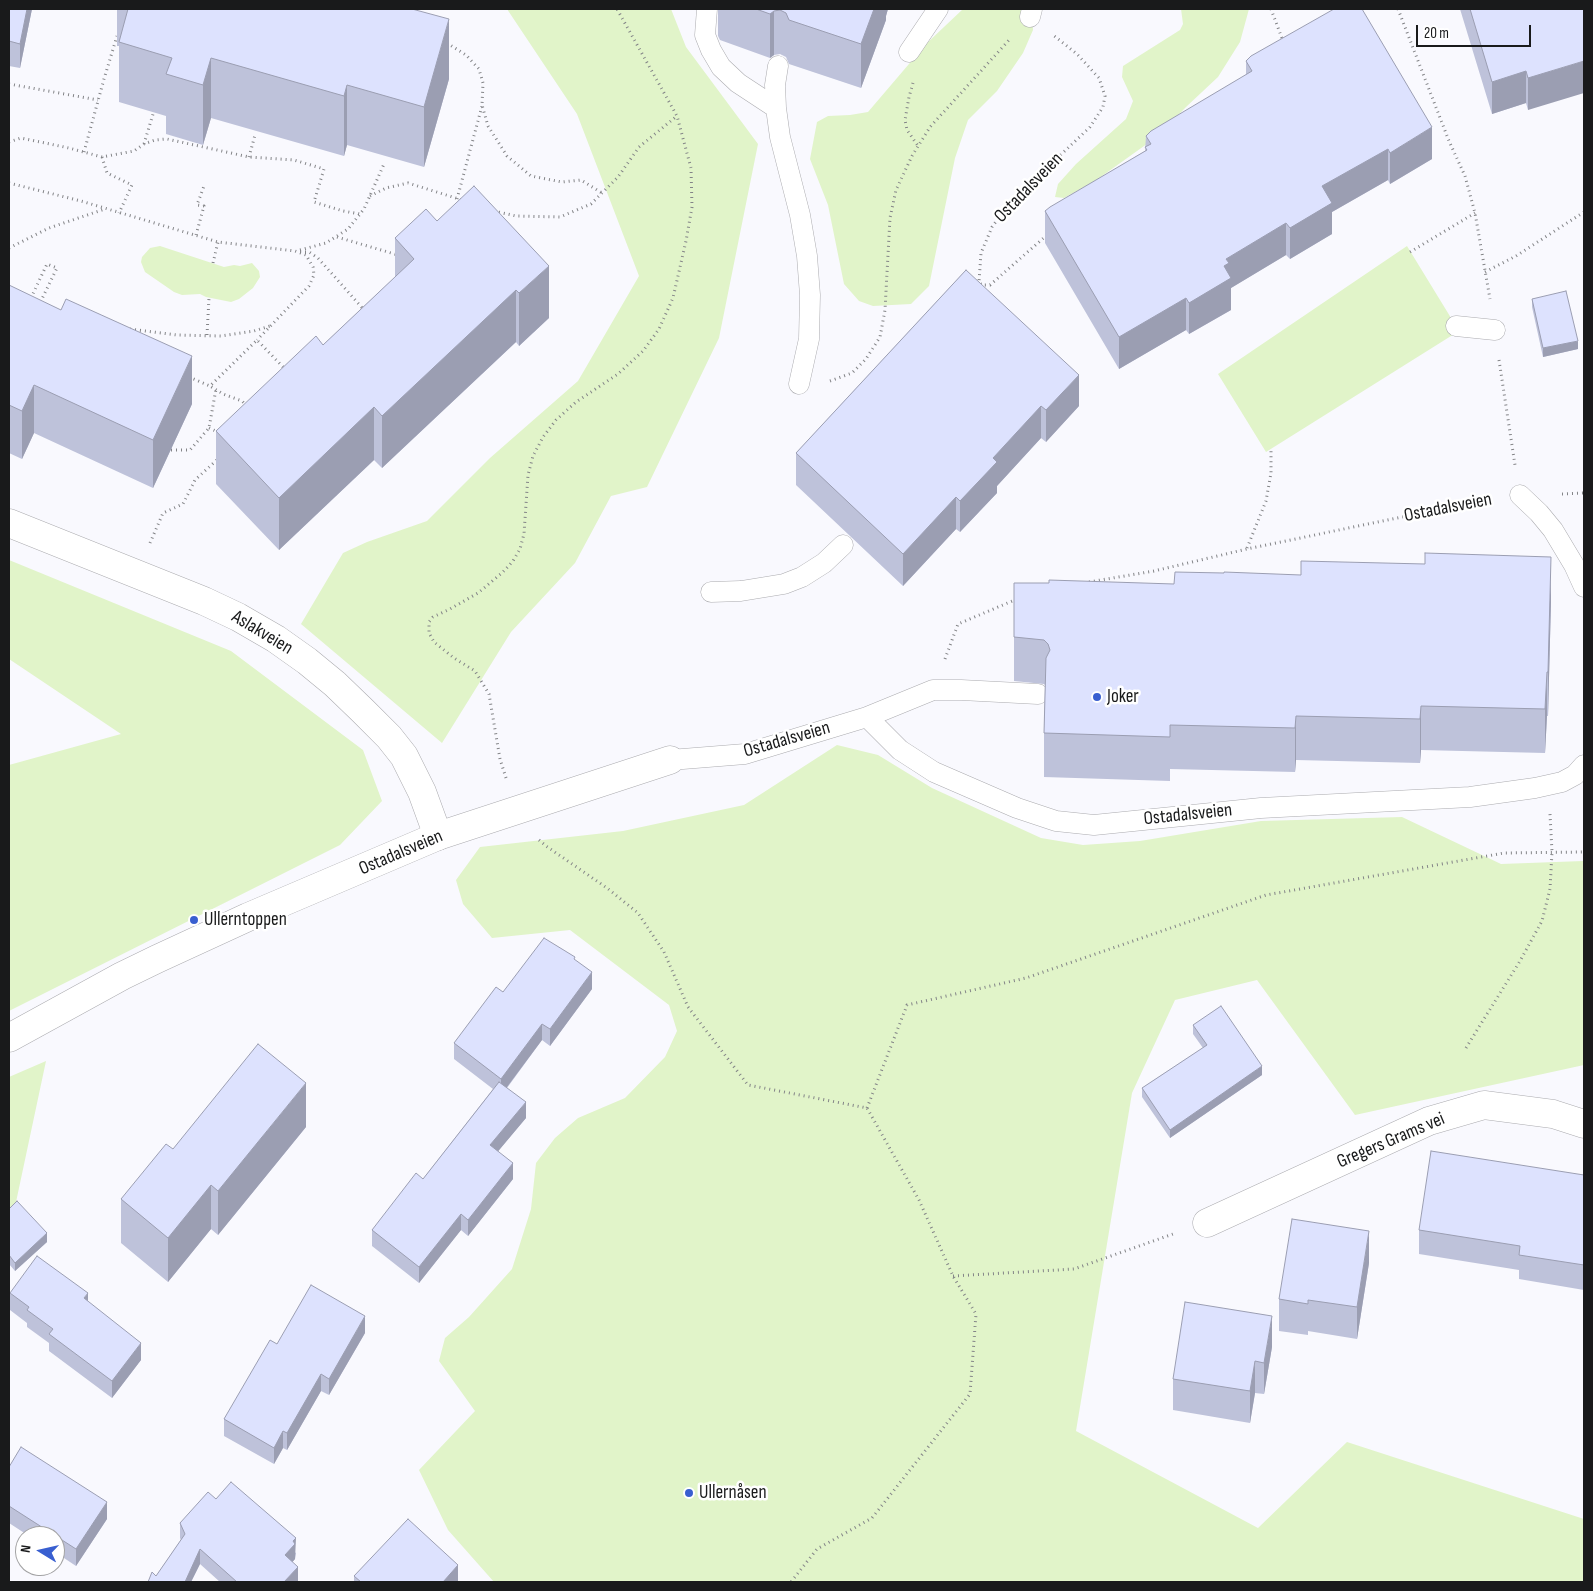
<!DOCTYPE html>
<meta charset="utf-8">
<style>
body{margin:0}
#map{position:relative;width:1593px;height:1591px;overflow:hidden;background:#f9f9fe;font-family:"Sofia Sans Condensed",sans-serif}
canvas{display:block}
.frame{position:absolute;inset:0;border:10px solid #191a1b;pointer-events:none}
.north{position:absolute;left:15px;top:1526px;width:50px;height:50px;box-sizing:border-box;background:#fff;border:1px solid #a3a3a4;border-radius:50%;rotate:279deg;font-size:14px;font-weight:700;line-height:20px;text-align:center;color:#191a1b}
.north::after{content:'';display:block;margin:auto;width:18px;height:22px;background:#395fd0;clip-path:polygon(50% 0,100% 100%,50% 72%,0 100%)}
.scale{position:absolute;left:1416px;top:25px;width:115px;height:22px;box-sizing:border-box;border:2px solid #191a1b;border-top:0;padding-left:6px;font-size:15px;line-height:18px;white-space:nowrap;color:#191a1b;-webkit-text-stroke:4px #fff;paint-order:stroke}
</style>
<div id="map">
<canvas width="1593" height="1591"></canvas>
<div class="frame"></div>
<div class="north">N</div>
<div class="scale">20 m</div>
</div>
<script>
const c = document.querySelector('canvas').getContext('2d');
c.lineJoin = 'round';
function fillPath(path, color) { c.fillStyle = color; c.fill(path, 'evenodd'); }
const poly = rows => new Path2D(rows.map(r => 'M' + r).join(''));
function stroke(path, color, width, dash) { c.strokeStyle = color; c.lineWidth = width; c.lineCap = dash ? 'butt' : 'round'; c.setLineDash(dash || []); c.stroke(path); }
function write(font, color, halo, rows, align = 'center') {
  c.font = font + ' "Sofia Sans Condensed",sans-serif'; c.lineWidth = 5; c.setLineDash([]); c.textBaseline = 'middle'; c.strokeStyle = halo; c.fillStyle = color; for (const [text, x, y, turn = 0] of rows) {
    c.save(); c.translate(x, y); c.rotate((+turn || 0) * Math.PI / 180); c.textAlign = isNaN(turn) ? turn : align; if (halo) c.strokeText(text, 0, 0); c.fillText(text, 0, 0); c.restore();
  }
}
fillPath(poly([
 [507,9,671,9,686,47,758,144,719,338,647,487,611,496,575,563,511,632,442,743,301,624,343,553,367,542,427,521,490,458,578,381,639,276,577,114],
 [963,9,1031,9,1033,30,1023,53,997,91,968,120,955,158,929,286,911,304,873,306,859,301,844,284,828,205,810,159,817,122,828,116,850,115,868,112,926,44],
 [1181,9,1249,9,1240,42,1218,77,1186,107,1158,136,1095,181,1064,198,1055,197,1058,184,1076,164,1126,119,1133,101,1122,77,1123,66,1180,30,1183,24],
 [160,246,224,267,234,265,240,266,252,263,259,271,260,277,253,288,239,299,231,302,206,297,200,294,182,295,174,292,145,272,141,262,142,257,150,248],
 [1407,246,1459,331,1266,452,1218,374],
 [9,560,231,651,363,750,382,801,340,845,9,1011,9,765,121,734,9,659],
 [837,745,878,755,932,788,1041,838,1083,845,1140,841,1261,821,1402,817,1501,864,1583,861,1584,859,1584,1065,1355,1115,1257,980,1175,1000,1132,1093,1076,1431,1258,1528,1347,1442,1584,1519,1584,1582,494,1582,448,1530,419,1470,475,1411,439,1361,445,1338,469,1317,512,1269,531,1209,536,1163,555,1138,578,1118,625,1098,665,1057,677,1031,669,1005,570,930,492,938,463,904,456,880,480,847,623,831,744,805],
 [46,1061,9,1235,9,1077]
]), '#e1f4c9');
const lane = poly([
 [707,9,705,35,711,50,721,67,738,83,776,108],
 [1030,17,1032,9],
 [909,52,938,9],
 [778,66,775,85,776,108,780,137,800,215,807,256,810,295,809,339,799,384],
 [1456,326,1495,330],
 [1520,495,1539,513,1553,530,1574,565,1584,587],
 [711,592,741,591,784,584,802,577,824,563,843,545],
 [867,717,933,690,961,690,1038,694],
 [670,760,745,754,867,717,900,750,934,772,1017,808,1056,821,1094,825,1261,808,1470,797,1535,788,1562,782,1575,775,1584,765]
]);
const street = poly([
 [9,1038,122,976,157,959,248,917,438,836,670,760],
 [1207,1223,1429,1121,1484,1105,1553,1114,1584,1124]
]);
const secondary = poly([
 [9,523,204,601,238,617,276,639,307,661,335,684,363,711,389,737,404,756,422,792,438,836]
]);
stroke(lane, '#ababaf', 21);
stroke(street, '#ababaf', 29);
stroke(secondary, '#ababaf', 29);
stroke(poly([
 [1271,9,1283,41],
 [1398,9,1449,141,1465,176,1475,213,1490,299],
 [447,43,466,55,479,69,483,83,482,105,488,126,507,156,531,176,562,182,581,180,602,193],
 [913,83,909,97,905,120,907,130,918,146],
 [9,84,98,100],
 [9,142,21,138,69,148,102,157,134,151,144,144,155,140,167,139,249,157,294,160,324,169,314,202,343,211,360,214],
 [144,144,153,114],
 [84,152,104,79,117,36],
 [102,157,107,173,132,185,119,213],
 [249,157,255,135],
 [9,183,81,201,218,242,295,251,306,255,313,267,314,275,309,286,257,340],
 [370,196,386,188,408,183,462,200],
 [457,199,482,106],
 [494,211,516,216,560,217,591,204,618,177,639,147,677,116],
 [196,235,204,206,197,205,204,186],
 [1047,235,990,285,982,285,979,282,981,253,992,227,1008,205,1090,127,1103,107,1105,96,1099,78,1077,54,1053,35],
 [337,237,398,255],
 [9,248,49,228,105,209],
 [300,250,326,243,348,229,364,209,384,164],
 [300,252,309,252,318,258,364,310],
 [1410,252,1475,213],
 [213,263,218,242],
 [1485,272,1516,256,1584,212],
 [31,298,47,264,57,268,40,303],
 [130,329,177,335,221,336,254,331,270,326],
 [207,335,209,298],
 [1499,360,1515,465],
 [189,377,210,386],
 [830,381,852,373,866,359,880,337,885,310,890,218,896,190,912,156,930,127,1010,39],
 [247,406,242,401,223,394,210,386,257,340,285,369],
 [209,428,220,433],
 [171,450,190,450,209,428,216,389],
 [1562,494,1584,493],
 [150,543,163,513,183,504,195,480,219,458],
 [1247,548,1266,501,1271,473,1271,448],
 [1089,582,1154,571,1247,549,1455,506,1492,500],
 [945,659,958,624,1017,599],
 [506,778,500,759,489,694,475,671,454,658,434,642,429,633,429,622,433,617,450,609,478,593,503,572,513,561,520,549,524,534,528,475,533,456,543,437,556,420,576,402,618,374,643,351,659,329,673,298,686,241,692,207,691,168,677,116,617,9],
 [539,840,546,846,607,888,638,913,664,952,688,1007,748,1085,867,1108,919,1200,953,1276,976,1314,970,1394,872,1518,817,1549,791,1582],
 [1466,1048,1520,961,1542,921,1550,889,1552,852,1550,814],
 [867,1108,907,1005,1026,978,1266,895,1504,853,1584,852],
 [953,1276,1074,1269,1176,1233]
]), '#838487', 3, [1, 4]);
stroke(lane, '#fff', 20);
stroke(street, '#fff', 28);
stroke(secondary, '#fff', 28);
fillPath(poly([
 [9,9,32,9,20,68,9,66],
 [117,9,412,9,449,79,424,167,347,145,344,156,211,118,203,145,166,134,166,116,119,102,119,46,117,46],
 [718,9,888,9,886,16,886,20,861,88,789,64,786,57,780,54,774,55,770,58,720,40,718,36],
 [1460,9,1584,9,1528,110,1526,103,1492,114],
 [1246,61,1432,159,1390,184,1388,180,1332,212,1332,234,1290,259,1286,255,1231,288,1231,310,1189,334,1186,330,1119,369,1045,243,1045,211,1145,151,1146,136,1246,75],
 [437,221,549,318,519,346,516,342,382,468,374,460,279,550,216,484,216,431,323,345,395,277,395,238],
 [966,270,1079,406,1046,442,1041,438,997,486,997,493,960,532,956,529,903,586,796,485,796,453],
 [9,285,192,404,153,488,34,433,22,459,9,453],
 [1532,299,1578,349,1543,357,1532,307],
 [1551,601,1548,716,1547,716,1545,753,1421,750,1420,763,1296,760,1295,772,1170,769,1170,781,1044,777,1044,733,1045,685,1044,684,1014,681,1014,637],
 [575,960,592,989,550,1046,542,1040,507,1088,526,1118,498,1151,513,1179,468,1236,461,1230,419,1283,372,1246,372,1230,423,1179,493,1089,454,1059,454,1043,503,992],
 [1193,1025,1262,1075,1170,1138,1142,1097,1142,1088,1203,1048,1193,1034],
 [306,1127,218,1235,211,1229,168,1282,121,1243,121,1199,173,1149],
 [1584,1175,1584,1290,1519,1279,1519,1270,1419,1254,1419,1230],
 [9,1209,47,1242,15,1271,9,1264],
 [1369,1263,1357,1339,1308,1331,1308,1335,1279,1331,1279,1299],
 [10,1293,88,1302,141,1360,112,1398,49,1351,49,1343,27,1327,27,1323,10,1310],
 [365,1333,329,1395,321,1391,287,1450,283,1448,274,1464,224,1436,224,1419,277,1344],
 [1272,1347,1264,1394,1255,1393,1250,1423,1173,1410,1173,1379],
 [9,1467,107,1519,76,1566,55,1552,55,1536,29,1536,9,1523],
 [216,1499,296,1553,295,1559,292,1562,298,1582,220,1582,200,1564,191,1582,148,1582,156,1576,181,1540,180,1538,180,1523],
 [458,1565,458,1582,354,1582,354,1576]
]), '#bec2da');
fillPath(poly([
 [27,9,32,9,20,68,20,44],
 [874,9,888,9,886,16,886,20,861,88,861,44],
 [774,11,774,55,770,58,770,14],
 [449,19,449,79,424,167,424,107],
 [211,58,211,118,203,145,203,85],
 [1584,61,1584,93,1528,110,1528,78],
 [1526,71,1526,103,1492,114,1492,82],
 [347,85,347,145,344,156,344,96],
 [1432,127,1432,159,1390,184,1390,153],
 [1388,149,1388,180,1332,212,1332,234,1290,259,1290,228,1322,186],
 [1286,223,1286,255,1231,288,1231,310,1189,334,1189,303,1224,266,1226,259],
 [549,266,549,318,519,346,519,293],
 [516,290,516,342,382,468,382,416],
 [1186,298,1186,330,1119,369,1119,337],
 [1578,341,1578,349,1543,357,1543,348],
 [192,356,192,404,153,488,153,440],
 [1079,375,1079,406,1046,442,1046,410],
 [34,385,34,433,22,459,22,411],
 [1041,406,1041,438,997,486,997,493,960,532,960,501,993,458],
 [374,407,374,460,279,550,279,498],
 [956,497,956,529,903,586,903,554],
 [1551,557,1551,601,1548,716,1548,672],
 [1547,672,1547,716,1545,753,1545,709],
 [1421,706,1421,750,1420,763,1420,719],
 [1296,716,1296,760,1295,772,1295,728],
 [592,972,592,989,550,1046,550,1029],
 [542,1024,542,1040,501,1095,501,1079],
 [1262,1066,1262,1075,1170,1138,1170,1130],
 [306,1083,306,1127,218,1235,218,1191],
 [526,1102,526,1118,490,1161,490,1145],
 [513,1163,513,1179,468,1236,468,1220],
 [211,1185,211,1229,168,1282,168,1238],
 [461,1214,461,1230,419,1283,419,1267],
 [1369,1231,1369,1263,1357,1339,1357,1307],
 [47,1233,47,1242,15,1271,15,1263],
 [88,1293,88,1310,84,1298],
 [365,1316,365,1333,329,1395,329,1379],
 [1272,1316,1272,1347,1264,1394,1264,1363],
 [141,1343,141,1360,112,1398,112,1381],
 [1255,1361,1255,1393,1250,1423,1250,1391],
 [321,1374,321,1391,287,1450,287,1433],
 [283,1431,283,1448,274,1464,274,1448],
 [107,1502,107,1519,76,1566,76,1549],
 [296,1538,295,1559,285,1571,285,1555,293,1541],
 [200,1549,200,1564,191,1582,185,1582],
 [458,1565,458,1582,443,1582],
 [298,1567,298,1582,284,1582]
]), '#9b9eb2');
const building = poly([
 [9,9,27,9,20,44,9,41,9,9],
 [128,9,412,9,449,19,424,107,347,85,344,96,211,58,203,85,166,74,172,58,119,42,128,9],
 [756,9,874,9,861,44,789,20,786,13,780,10,774,11,770,14,756,9],
 [1334,9,1362,9,1432,127,1390,153,1388,149,1322,186,1332,203,1290,228,1286,223,1226,259,1229,263,1224,266,1231,278,1189,303,1186,298,1119,337,1045,211,1050,207,1147,150,1145,147,1151,144,1146,136,1151,131,1252,71,1246,61,1251,56,1334,9],
 [1470,9,1584,9,1584,61,1528,78,1526,71,1492,82,1470,9],
 [474,186,549,266,519,293,516,290,382,416,374,407,279,498,216,431,316,336,323,345,414,259,395,238,426,209,437,221,474,186],
 [966,270,1079,375,1046,410,1041,406,993,458,997,462,960,501,956,497,903,554,796,453,966,270],
 [9,285,61,310,66,299,192,356,153,440,34,385,22,411,9,405,9,285],
 [1566,291,1578,341,1543,348,1532,299,1566,291],
 [1425,553,1551,557,1548,672,1547,672,1545,709,1421,706,1420,719,1296,716,1295,728,1170,725,1170,737,1044,733,1046,658,1050,650,1048,644,1044,640,1014,637,1014,583,1049,583,1049,580,1174,584,1175,572,1224,573,1224,572,1301,575,1301,561,1425,564,1425,553],
 [544,938,575,957,574,959,592,972,550,1029,542,1024,501,1079,454,1043,496,987,503,992,544,938],
 [1221,1006,1262,1066,1170,1130,1142,1088,1207,1045,1193,1025,1221,1006],
 [258,1044,306,1083,218,1191,211,1185,168,1238,121,1199,166,1144,173,1149,258,1044],
 [499,1082,526,1102,490,1145,513,1163,468,1220,461,1214,419,1267,372,1230,416,1173,423,1179,499,1082],
 [1431,1151,1584,1175,1584,1265,1519,1255,1520,1246,1419,1230,1431,1151],
 [17,1201,47,1233,15,1263,9,1255,9,1209,17,1201],
 [1292,1219,1369,1231,1357,1307,1308,1300,1308,1304,1279,1299,1292,1219],
 [37,1256,88,1293,84,1298,141,1343,112,1381,49,1334,53,1329,27,1310,29,1307,10,1293,37,1256],
 [311,1285,365,1316,329,1379,321,1374,287,1433,283,1431,274,1448,224,1419,270,1340,277,1344,311,1285],
 [1185,1302,1272,1316,1264,1363,1255,1361,1250,1391,1173,1379,1185,1302],
 [21,1447,107,1502,76,1549,9,1506,9,1467,21,1447],
 [231,1482,296,1538,293,1541,295,1544,285,1555,298,1567,284,1582,237,1582,200,1549,185,1582,148,1582,152,1572,156,1576,185,1534,180,1523,208,1492,216,1499,231,1482],
 [408,1519,458,1565,443,1582,361,1582,354,1576,408,1519]
]);
fillPath(building, '#dde2fe');
stroke(building, '#9b9eb2', 1);
for (const [x, y, r, color] of [
 [1097,697,5,"#395fd0"],
 [194,920,5,"#395fd0"],
 [689,1493,5,"#395fd0"]
]) { const dot = new Path2D(); dot.arc(x, y, r, 0, 2 * Math.PI); c.fillStyle = color; c.fill(dot); stroke(dot, '#fff', 2); }
write('19px', '#191a1b', '#fff', [
 ["Ostadalsveien",1029,188,-46],
 ["Ostadalsveien",1448,508,-11],
 ["Aslakveien",262,633,31],
 ["Ostadalsveien",787,740,-16],
 ["Ostadalsveien",1188,815,-6],
 ["Ostadalsveien",401,853,-23],
 ["Gregers Grams vei",1391,1141,-23]
]);
write('19px', '#191a1b', '#fff', [
 ["Joker",1107,697],
 ["Ullerntoppen",204,920],
 ["Ullernåsen",699,1493]
], 'left');
</script>
